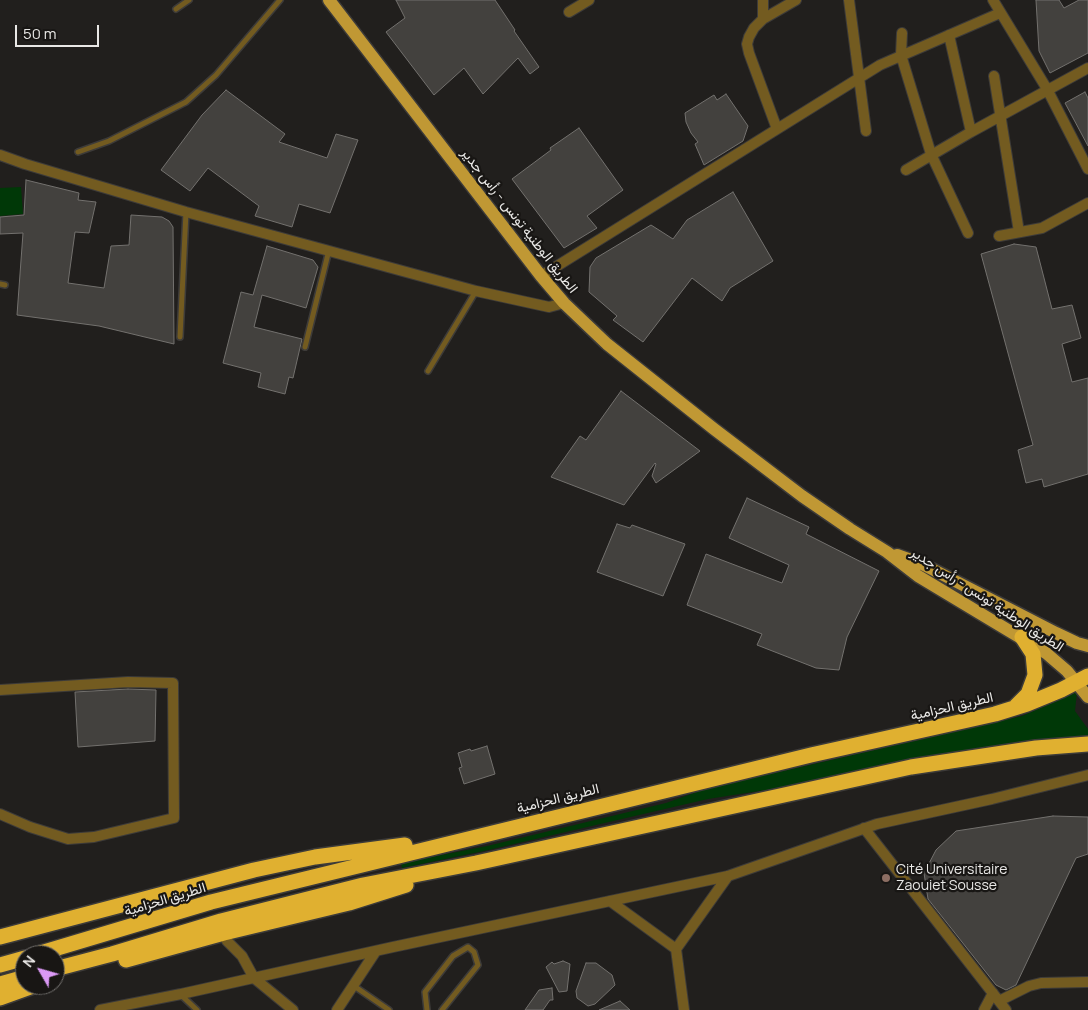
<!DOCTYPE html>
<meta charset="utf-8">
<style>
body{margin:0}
#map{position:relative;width:1088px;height:1010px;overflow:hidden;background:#211f1d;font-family:Manrope,sans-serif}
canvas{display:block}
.north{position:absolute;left:15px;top:945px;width:50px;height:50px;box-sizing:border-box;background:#181614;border:1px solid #6c6a68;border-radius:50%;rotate:308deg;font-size:14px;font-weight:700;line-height:20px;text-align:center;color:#e9e8e6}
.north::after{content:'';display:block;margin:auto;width:18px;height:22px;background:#db99f5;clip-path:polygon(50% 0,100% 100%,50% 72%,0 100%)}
.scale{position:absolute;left:15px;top:25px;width:84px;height:22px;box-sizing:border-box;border:2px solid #e9e8e6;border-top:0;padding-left:6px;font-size:15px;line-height:18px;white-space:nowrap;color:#e9e8e6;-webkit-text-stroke:4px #181614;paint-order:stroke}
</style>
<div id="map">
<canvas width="1088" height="1010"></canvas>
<div class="north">N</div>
<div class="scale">50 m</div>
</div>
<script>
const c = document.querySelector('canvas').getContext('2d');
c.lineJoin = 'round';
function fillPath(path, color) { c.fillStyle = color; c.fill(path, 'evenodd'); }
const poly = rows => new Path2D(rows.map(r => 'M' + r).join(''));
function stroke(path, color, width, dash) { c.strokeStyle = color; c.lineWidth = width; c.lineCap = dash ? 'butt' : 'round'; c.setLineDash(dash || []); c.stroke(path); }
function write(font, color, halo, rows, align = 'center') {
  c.font = font + ' Manrope,Vazirmatn,sans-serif'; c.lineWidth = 4.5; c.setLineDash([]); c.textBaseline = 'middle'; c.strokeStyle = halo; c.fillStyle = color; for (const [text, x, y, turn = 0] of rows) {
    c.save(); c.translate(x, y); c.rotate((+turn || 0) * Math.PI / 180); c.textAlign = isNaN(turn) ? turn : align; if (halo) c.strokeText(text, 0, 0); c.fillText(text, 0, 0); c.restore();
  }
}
fillPath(poly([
 [21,187,23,214,0,216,0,188],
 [1077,692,1075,711,1088,729,1088,740,708,799,484,851,402,868,401,863,487,846,595,820,666,803,705,789,1022,716]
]), '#003807');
const building = poly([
 [396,0,495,0,515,30,514,31,539,67,530,74,518,58,483,94,464,68,434,95,386,32,405,18,396,0],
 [1036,0,1059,0,1064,8,1079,0,1088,0,1088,53,1050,73,1039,51,1036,0],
 [226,90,285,134,279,142,327,158,336,134,358,140,330,213,299,204,292,227,255,216,259,206,208,168,190,191,161,170,202,115,226,90],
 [1085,92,1088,98,1088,146,1065,103,1085,92],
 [726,94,748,126,743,141,704,165,695,144,698,142,691,133,686,122,685,113,714,95,717,100,726,94],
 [579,128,623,190,587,216,597,228,564,248,512,179,551,150,550,148,579,128],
 [26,180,79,193,78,200,96,202,89,233,75,232,68,283,104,288,111,246,129,245,131,215,162,217,169,221,173,227,174,344,99,326,17,315,23,233,0,234,0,217,24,215,26,180],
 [733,192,773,261,730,288,722,301,692,278,643,342,613,320,617,316,589,292,590,267,596,258,651,225,673,239,687,220,733,192],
 [1014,244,1036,247,1052,309,1072,305,1081,338,1062,344,1072,382,1088,378,1088,474,1044,487,1042,479,1026,483,1018,450,1033,445,981,254,1014,244],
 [267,246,313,260,318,267,306,308,262,295,254,327,302,339,293,378,289,377,285,394,258,387,261,373,223,363,241,292,253,295,267,246],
 [621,391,700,451,656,483,652,476,656,464,655,463,624,505,551,477,580,436,586,440,621,391],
 [747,498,809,527,806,534,879,571,847,637,839,670,816,668,757,645,762,634,687,605,706,554,782,583,789,565,729,538,747,498],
 [617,524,630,528,632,525,685,544,663,596,597,572,617,524],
 [128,689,156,690,155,741,78,747,75,692,128,689],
 [487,746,495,774,464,784,459,768,462,767,458,753,470,749,471,751,487,746],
 [1053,816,1088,817,1088,854,1076,858,1016,985,1006,990,996,985,928,899,924,873,936,850,956,831,1053,816],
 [563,961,570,964,567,991,559,992,546,967,552,962,554,964,563,961],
 [586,963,596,963,612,975,615,985,595,1004,588,1006,577,998,576,991,586,963],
 [552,988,553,1000,550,1000,543,1010,525,1010,539,990,552,988],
 [620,1001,630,1010,599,1010,620,1001]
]);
fillPath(building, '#43413e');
stroke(building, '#73716e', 1);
const lane = poly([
 [176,9,189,0],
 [78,152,109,141,186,102,216,75,280,0],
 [0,284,5,285],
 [180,337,186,212],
 [305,347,329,250],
 [428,371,476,291],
 [354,986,389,1010],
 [181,995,197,1010],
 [427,1010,425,992,453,956,468,947,474,952,478,965,442,1010]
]);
const street = poly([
 [849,0,866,131],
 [993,0,1047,89,1088,169],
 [569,12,589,0],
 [763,19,763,0],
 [902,33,901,55,931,154,968,233],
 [949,35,971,132],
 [994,76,1019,232],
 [777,129,749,53,747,44,749,37,754,28,763,19,796,0],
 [0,155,25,164,186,212,476,291,549,307,564,303],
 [906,170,971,132,1088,68],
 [999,236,1042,228,1088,203],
 [541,276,880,65,1000,13],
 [0,690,128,682,173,683,174,818,94,837,68,839,30,827,0,814],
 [864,828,1006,1010],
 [610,901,676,949],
 [224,933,227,941,242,956,254,978,293,1010],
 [999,1001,1029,986,1041,983,1088,982],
 [100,1010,181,994,393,947,728,876,877,824,992,799,1088,775],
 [337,1010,376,951],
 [684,1010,676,949,728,876],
 [984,1010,993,993]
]);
const primary = poly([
 [329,0,541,276,564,303,607,344,714,429,802,496,850,529,887,552,918,576,1046,653,1067,671,1088,697],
 [897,555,922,564,1056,633,1077,643,1088,646]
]);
const highway = poly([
 [1016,706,1028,694,1035,675,1033,654,1022,637],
 [0,937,254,870,315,857,405,845],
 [34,955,211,902,811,755,995,714,1027,704,1061,690,1088,676],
 [126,960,224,933,349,903,406,885],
 [0,965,25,958],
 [55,969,112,954,221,921,363,885,476,863,911,767,1036,748,1088,744],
 [0,984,25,977],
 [0,998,36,985]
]);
stroke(lane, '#3d3b39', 8);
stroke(street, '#3d3b39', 12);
stroke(primary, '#3d3b39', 15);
stroke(highway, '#3d3b39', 18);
stroke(lane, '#735b20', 5);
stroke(street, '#735b20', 10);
stroke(primary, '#c09834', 12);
stroke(highway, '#e0b030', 15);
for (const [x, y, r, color] of [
 [886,878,5,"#8d6e63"]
]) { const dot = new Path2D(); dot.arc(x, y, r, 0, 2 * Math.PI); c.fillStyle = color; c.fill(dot); stroke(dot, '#181614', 2); }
write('14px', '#e9e8e6', '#181614', [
 ["الطريق الوطنية تونس - رأس جدير",519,221,52],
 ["الطريق الوطنية تونس - رأس جدير",987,600,33],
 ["الطريق الحزامية",952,707,-13],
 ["الطريق الحزامية",558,799,-14],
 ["الطريق الحزامية",165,900,-17]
]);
write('14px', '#e9e8e6', '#181614', [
 ["Cité Universitaire",896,870],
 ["Zaouiet Sousse",896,886]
], 'left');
</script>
